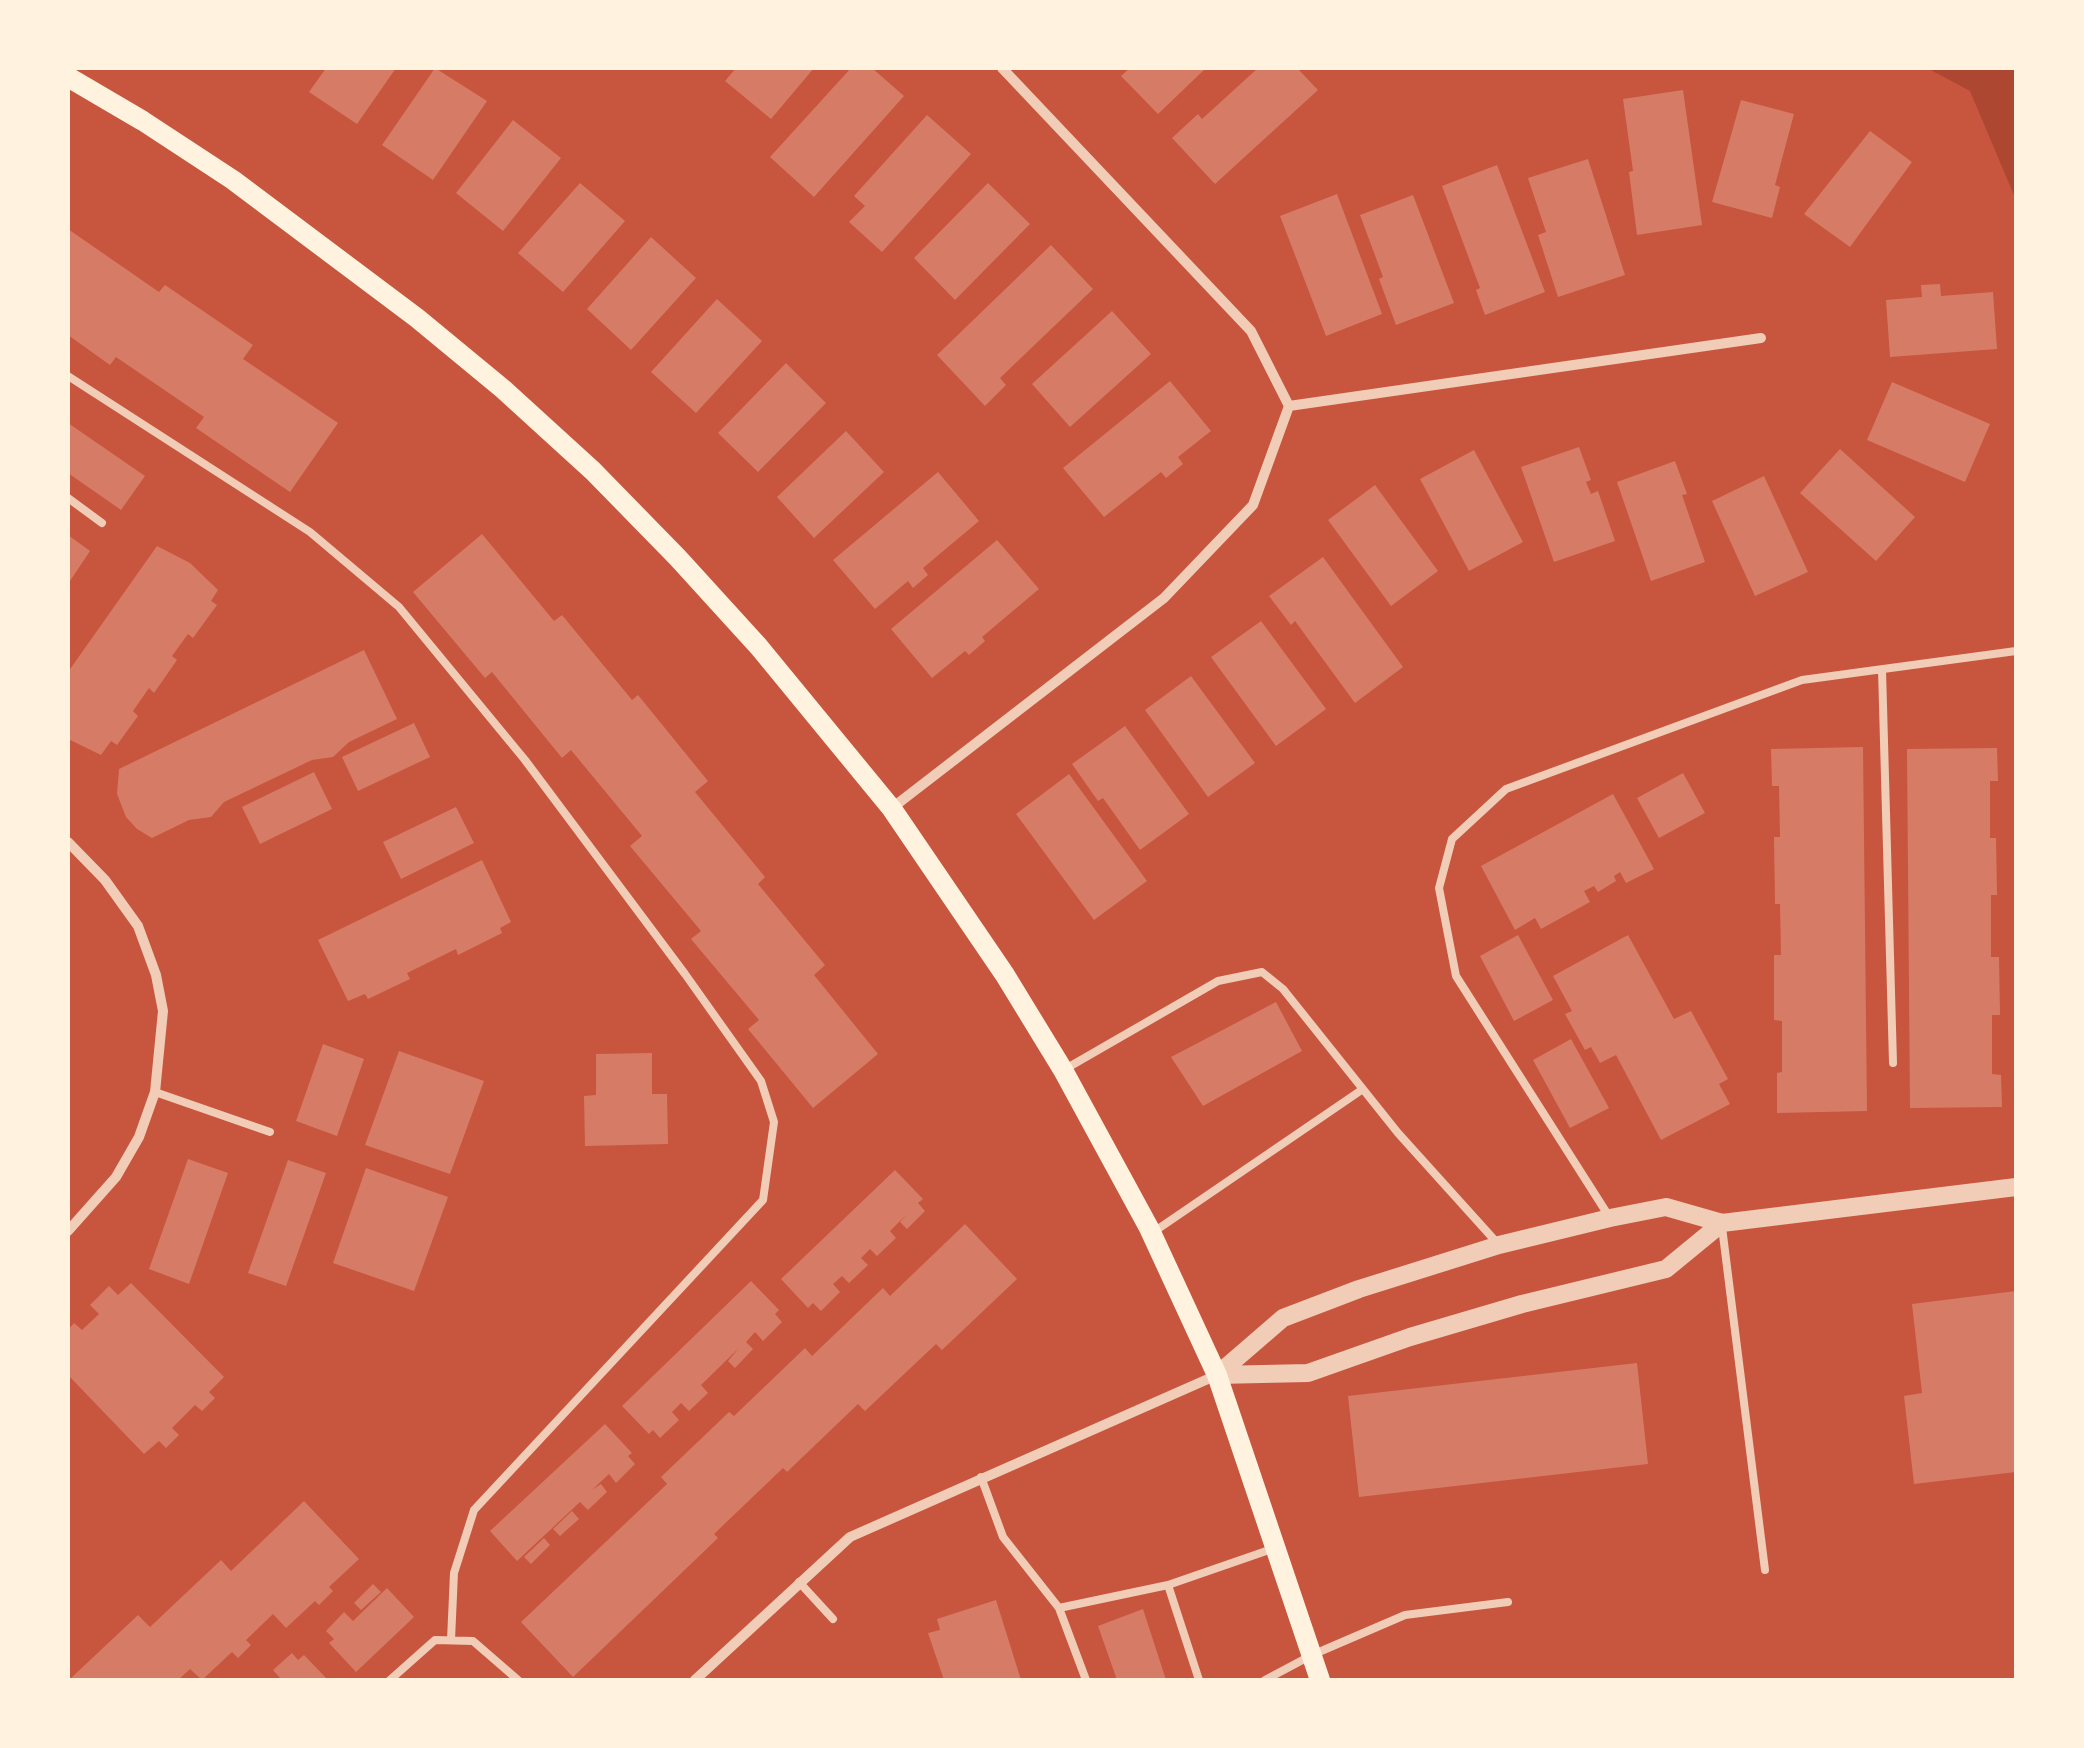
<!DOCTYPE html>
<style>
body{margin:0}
#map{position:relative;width:2084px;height:1748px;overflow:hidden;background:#c8553d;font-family:"Golos Text",sans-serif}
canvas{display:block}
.frame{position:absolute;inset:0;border:70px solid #fff3e0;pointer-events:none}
</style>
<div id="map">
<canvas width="2084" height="1748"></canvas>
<div class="frame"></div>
</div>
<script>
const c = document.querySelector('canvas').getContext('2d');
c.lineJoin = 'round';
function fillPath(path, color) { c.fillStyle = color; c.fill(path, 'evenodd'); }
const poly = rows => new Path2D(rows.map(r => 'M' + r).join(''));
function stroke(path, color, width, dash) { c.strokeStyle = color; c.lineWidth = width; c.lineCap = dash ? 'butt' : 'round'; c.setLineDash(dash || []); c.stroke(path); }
fillPath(poly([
 [1927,68,2016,68,2016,200,1970,91]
]), '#ae4732');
fillPath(poly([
 [326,68,396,68,357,124,309,92],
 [435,68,487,101,433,180,382,145],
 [736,68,814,68,771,119,725,81],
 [851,68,872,68,904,96,814,197,770,157],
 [1130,68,1206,68,1158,114,1121,76],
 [1258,68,1297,68,1318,90,1215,184,1172,138,1198,114,1202,119],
 [1683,90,1702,225,1637,235,1629,172,1633,171,1623,99],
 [1741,100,1794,114,1775,185,1780,187,1772,218,1712,202],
 [927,115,971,154,882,252,849,222,865,206,854,196],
 [513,120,561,158,503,231,456,193],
 [1870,131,1912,162,1850,247,1804,214],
 [1588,159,1625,275,1558,297,1538,235,1546,232,1528,178],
 [1497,165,1545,292,1485,315,1476,290,1480,288,1442,186],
 [580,183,625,221,563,292,518,253],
 [988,183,1030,224,955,300,914,258],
 [1337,194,1382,314,1326,336,1280,216],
 [1413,195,1454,303,1396,325,1379,279,1383,277,1360,215],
 [68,229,159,292,165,285,253,345,243,359,338,423,290,492,196,428,204,417,116,357,110,365,68,335],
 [651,237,696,278,631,350,587,309],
 [1051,245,1093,289,1000,378,1006,385,985,406,937,355],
 [1940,284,1941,296,1993,292,1997,349,1890,357,1886,300,1922,297,1921,285],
 [717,299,762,341,696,413,651,372],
 [1112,311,1151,354,1070,427,1032,384],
 [786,363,826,403,758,472,718,433],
 [1170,381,1211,431,1178,457,1183,464,1166,478,1161,472,1104,517,1063,468],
 [1892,382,1990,424,1965,482,1867,440],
 [68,423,145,476,121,510,68,473],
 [846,431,884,472,814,538,777,497],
 [1579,447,1591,480,1586,482,1591,494,1598,491,1615,541,1554,562,1521,467],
 [1840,449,1915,517,1876,561,1800,493],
 [1474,450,1523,542,1469,571,1420,479],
 [1675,461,1687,494,1682,495,1705,562,1651,581,1617,482],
 [938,472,979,521,923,568,928,575,913,588,908,581,875,609,833,560],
 [1764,476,1808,572,1755,596,1712,501],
 [1375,485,1438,571,1391,606,1328,520],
 [482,534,554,621,562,615,632,700,638,695,708,781,695,792,765,877,758,884,825,965,814,975,878,1054,813,1108,748,1029,759,1020,691,939,701,931,630,846,642,836,571,750,562,758,492,672,485,678,413,592],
 [68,535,90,551,68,584],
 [997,540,1039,589,982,637,985,641,969,655,965,651,932,678,891,629],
 [157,546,190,563,218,590,211,601,217,605,193,638,188,634,172,656,177,660,154,693,149,688,133,711,138,716,117,745,111,741,101,755,68,739,68,672],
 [1323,557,1403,667,1355,703,1295,621,1291,625,1269,596],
 [1261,621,1326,709,1276,746,1211,657],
 [364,650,397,719,349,742,333,757,312,760,224,802,211,817,189,820,152,838,137,829,126,817,117,794,119,769],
 [1191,676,1255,763,1208,797,1145,710],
 [414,723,430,757,358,791,342,757],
 [1125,726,1189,814,1140,850,1103,798,1098,801,1072,764],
 [1863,747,1867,1111,1777,1113,1777,1073,1782,1072,1782,1021,1774,1020,1774,955,1781,955,1780,904,1775,904,1774,837,1780,837,1779,786,1772,786,1771,749],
 [1997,748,1998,781,1990,781,1990,838,1996,838,1997,895,1991,895,1991,957,1999,957,2000,1015,1992,1015,1992,1074,2001,1075,2002,1107,1910,1108,1907,749],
 [314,772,332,809,260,844,242,807],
 [1683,773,1705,813,1659,838,1637,798],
 [1069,774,1147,881,1094,920,1016,814],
 [1613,794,1654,869,1626,883,1620,872,1614,876,1616,881,1598,892,1594,886,1584,891,1590,902,1541,929,1535,918,1515,930,1481,866],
 [456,807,474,843,401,879,383,842],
 [482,860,511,922,500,928,502,933,458,955,456,949,407,973,410,979,368,999,365,994,348,1001,318,940],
 [1518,935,1553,1000,1514,1021,1480,956],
 [1628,935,1674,1019,1691,1011,1728,1079,1719,1084,1730,1104,1661,1140,1616,1055,1600,1063,1591,1047,1585,1050,1565,1014,1572,1011,1553,976],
 [1276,1002,1302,1051,1203,1106,1171,1057],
 [1571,1039,1609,1108,1570,1128,1533,1060],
 [323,1044,364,1059,337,1136,296,1121],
 [399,1051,484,1081,450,1174,365,1145],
 [652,1053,652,1094,667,1094,668,1144,585,1146,584,1096,596,1095,596,1054],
 [188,1159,228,1173,189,1284,149,1269],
 [288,1160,326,1173,286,1286,248,1273],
 [366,1168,448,1197,414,1291,333,1263],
 [895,1170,923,1199,918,1203,925,1211,907,1229,900,1222,907,1214,890,1231,896,1238,877,1256,870,1249,861,1258,868,1265,849,1283,842,1276,833,1284,840,1292,821,1311,813,1303,808,1308,781,1279],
 [965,1224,1017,1279,942,1350,936,1344,865,1411,858,1404,787,1472,783,1468,714,1534,718,1538,573,1677,521,1622,667,1484,661,1477,729,1412,734,1416,805,1348,812,1356,883,1288,890,1296],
 [751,1281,779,1310,775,1314,782,1322,763,1341,755,1332,746,1342,753,1349,735,1368,728,1361,739,1348,701,1385,708,1393,689,1411,681,1403,672,1412,679,1420,660,1438,653,1430,649,1434,622,1406],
 [131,1283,224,1377,209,1392,215,1398,202,1411,195,1405,172,1428,179,1435,166,1448,159,1441,144,1454,68,1375,68,1330,74,1323,82,1330,99,1314,90,1305,109,1286,118,1295],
 [2016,1291,2016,1472,1914,1484,1904,1396,1922,1393,1912,1304],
 [1637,1363,1648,1464,1359,1497,1348,1396],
 [605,1424,632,1453,628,1456,635,1464,616,1483,609,1474,592,1490,601,1484,607,1492,588,1510,580,1502,517,1561,490,1531],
 [304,1501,359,1559,329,1587,333,1591,319,1605,315,1601,286,1628,273,1614,246,1640,251,1645,238,1658,232,1652,202,1680,190,1669,178,1680,69,1680,138,1615,150,1627,221,1560,231,1571],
 [572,1511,579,1519,560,1536,553,1529],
 [544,1538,550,1545,531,1564,524,1557],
 [373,1584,381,1592,361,1610,354,1603],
 [387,1588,414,1617,356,1672,329,1643,334,1639,326,1631,344,1612,353,1621],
 [996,1600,1021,1680,944,1680,928,1633,940,1630,937,1619],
 [1143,1609,1166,1680,1117,1680,1098,1626],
 [292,1653,298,1660,304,1655,328,1680,277,1680,280,1678,273,1670]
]), '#d67c66');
stroke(poly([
 [68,376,310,532,399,607,525,760,685,974,761,1081,774,1122,763,1200,474,1510,454,1573,451,1640],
 [68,498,102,523],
 [1882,670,1893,1063],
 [1067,1068,1218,981,1262,972,1283,989,1398,1133,1499,1245],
 [155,1092,270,1132],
 [1610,1218,1456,976,1439,888,1452,839,1506,789,1802,680,2016,651],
 [1722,1227,1765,1570],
 [1152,1233,1363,1089],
 [981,1477,1003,1537,1059,1608,1168,1585],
 [799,1582,833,1619],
 [1059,1608,1086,1680],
 [390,1680,435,1640,473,1641,518,1680],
 [1199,1680,1168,1585,1272,1549],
 [1265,1680,1312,1655,1405,1615,1508,1602]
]), '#f1ccb7', 8);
stroke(poly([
 [1289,406,1761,338],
 [892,808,1164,598,1253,505,1289,406,1251,331,1002,68],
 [68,842,105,880,138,926,156,975,163,1011,155,1092,139,1137,116,1177,68,1231],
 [695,1680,850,1537,1217,1375]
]), '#f1ccb7', 10);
stroke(poly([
 [1217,1375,1283,1318,1359,1289,1499,1245,1610,1218,1666,1207,1722,1223,2016,1187],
 [1217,1375,1308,1373,1410,1337,1522,1304,1666,1269,1722,1223]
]), '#f1ccb7', 18);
stroke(poly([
 [68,77,143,121,233,180,417,318,503,389,593,471,678,558,759,647,892,809,1005,975,1063,1070,1149,1228,1217,1375,1320,1680]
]), '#fff3e0', 20);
</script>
